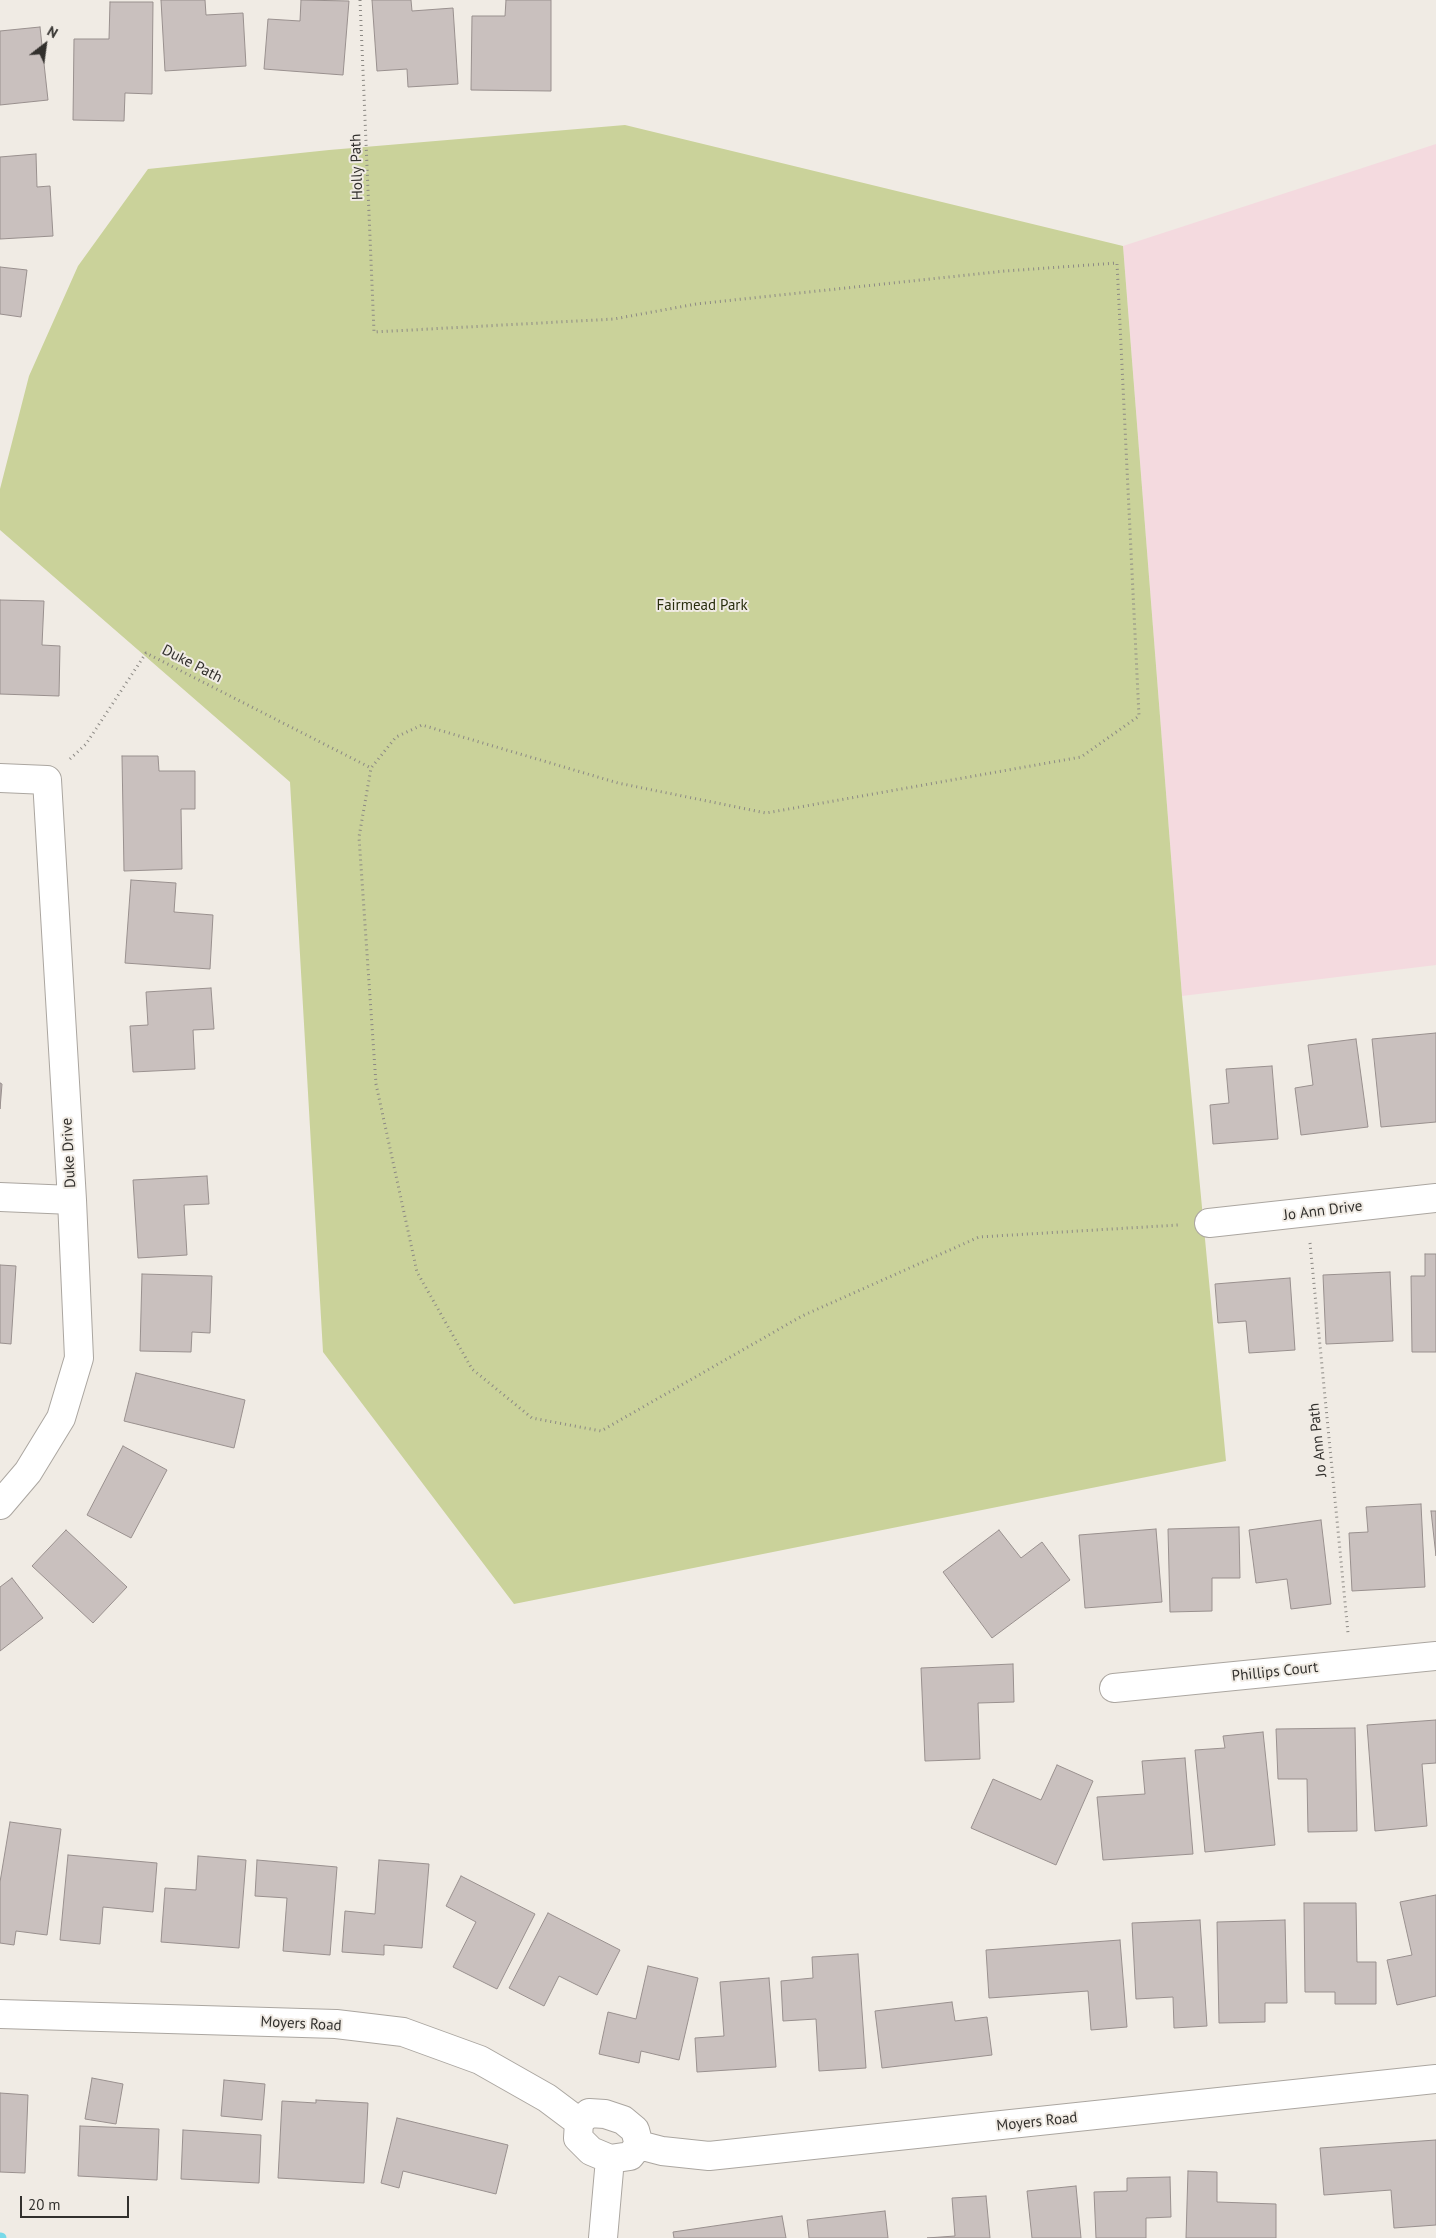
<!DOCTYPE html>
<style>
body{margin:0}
#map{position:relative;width:1436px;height:2238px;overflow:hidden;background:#f0ebe4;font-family:"PT Sans",sans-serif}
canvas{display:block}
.north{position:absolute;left:20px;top:20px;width:50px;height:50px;-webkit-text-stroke:4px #f0ebe4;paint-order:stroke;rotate:30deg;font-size:14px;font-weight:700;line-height:20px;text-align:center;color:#32302d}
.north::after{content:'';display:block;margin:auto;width:18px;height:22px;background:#32302d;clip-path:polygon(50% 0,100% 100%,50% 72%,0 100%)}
.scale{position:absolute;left:20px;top:2196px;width:109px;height:22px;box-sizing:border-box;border:2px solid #32302d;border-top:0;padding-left:6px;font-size:15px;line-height:18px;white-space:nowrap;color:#32302d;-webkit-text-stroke:4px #f0ebe4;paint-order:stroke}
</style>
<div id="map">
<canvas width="1436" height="2238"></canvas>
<div class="north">N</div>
<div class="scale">20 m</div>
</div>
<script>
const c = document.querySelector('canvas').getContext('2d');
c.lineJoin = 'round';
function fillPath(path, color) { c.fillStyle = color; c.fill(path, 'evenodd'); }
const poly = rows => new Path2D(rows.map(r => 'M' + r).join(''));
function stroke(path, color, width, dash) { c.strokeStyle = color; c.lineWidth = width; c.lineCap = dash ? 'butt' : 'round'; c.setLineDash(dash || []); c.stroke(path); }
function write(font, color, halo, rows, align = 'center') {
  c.font = font + ' "PT Sans",sans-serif'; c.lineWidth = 4; c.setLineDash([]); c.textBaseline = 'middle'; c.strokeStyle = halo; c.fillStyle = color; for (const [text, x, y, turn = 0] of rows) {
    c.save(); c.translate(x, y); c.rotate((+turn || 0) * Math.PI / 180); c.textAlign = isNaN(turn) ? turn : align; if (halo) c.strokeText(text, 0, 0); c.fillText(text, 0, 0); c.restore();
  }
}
fillPath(poly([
 [1436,144,1436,965,1182,996,1123,246]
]), '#f4dadf');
fillPath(poly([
 [625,125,1123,246,1182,996,1226,1461,514,1604,323,1352,290,782,0,530,0,489,29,376,78,266,148,169,329,150]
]), '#cad29a');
stroke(poly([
 [0,2238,1,2238]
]), '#78d9e8', 11);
const building = poly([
 [161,0,205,0,206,15,243,13,246,66,165,71,161,0],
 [301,0,349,1,343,75,264,69,268,19,300,21,301,0],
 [372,0,411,0,412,11,453,8,458,84,408,87,407,69,377,71,372,0],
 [506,0,551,0,551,91,471,90,472,16,505,16,506,0],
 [110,2,153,2,152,94,125,93,124,121,73,120,74,39,109,39,110,2],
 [40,27,48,100,0,105,0,31,40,27],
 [36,154,37,187,50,186,53,236,0,239,0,157,36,154],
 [0,267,27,270,21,317,0,314,0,267],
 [0,600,44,601,42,645,60,646,59,696,0,694,0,600],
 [122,756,158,756,159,771,195,771,195,809,181,809,182,869,124,871,122,756],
 [131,880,176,883,174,912,213,915,210,969,125,963,131,880],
 [211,988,214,1029,193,1030,195,1069,133,1072,130,1026,148,1025,146,992,211,988],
 [1436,1033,1436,1122,1381,1127,1372,1039,1436,1033],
 [1356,1039,1368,1127,1301,1135,1295,1088,1313,1085,1308,1045,1356,1039],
 [1272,1066,1278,1139,1213,1144,1210,1105,1229,1103,1226,1069,1272,1066],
 [0,1083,2,1084,0,1109,0,1083],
 [207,1176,209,1204,184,1205,187,1255,138,1258,133,1180,207,1176],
 [1425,1254,1436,1254,1436,1352,1412,1352,1411,1276,1425,1276,1425,1254],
 [0,1265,16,1266,11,1344,0,1343,0,1265],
 [1390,1272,1393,1341,1326,1344,1323,1275,1390,1272],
 [142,1274,212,1276,210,1333,192,1332,191,1352,140,1351,142,1274],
 [1290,1278,1295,1350,1249,1353,1246,1321,1218,1323,1215,1284,1290,1278],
 [136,1373,245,1400,234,1448,124,1421,136,1373],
 [123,1446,167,1470,131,1538,87,1515,123,1446],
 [1421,1504,1425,1587,1352,1591,1349,1533,1368,1532,1366,1507,1421,1504],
 [1431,1511,1436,1511,1436,1556,1431,1511],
 [1321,1520,1331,1604,1291,1609,1287,1579,1256,1583,1249,1530,1321,1520],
 [1239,1527,1240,1578,1212,1578,1212,1611,1170,1612,1168,1529,1239,1527],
 [1156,1529,1162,1602,1085,1608,1079,1535,1156,1529],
 [66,1530,127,1587,93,1623,32,1566,66,1530],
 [999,1530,1021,1558,1042,1542,1070,1580,992,1638,943,1572,999,1530],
 [12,1578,43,1618,0,1651,0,1587,12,1578],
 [1013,1664,1014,1702,978,1703,980,1759,925,1761,921,1668,1013,1664],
 [1436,1720,1436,1763,1422,1764,1427,1826,1375,1831,1367,1725,1436,1720],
 [1355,1728,1357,1831,1308,1832,1307,1779,1278,1779,1276,1729,1355,1728],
 [1263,1732,1275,1845,1205,1852,1195,1750,1225,1748,1223,1736,1263,1732],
 [1185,1758,1193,1854,1103,1860,1097,1797,1145,1794,1142,1761,1185,1758],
 [1057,1765,1093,1781,1056,1865,971,1828,993,1779,1041,1800,1057,1765],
 [10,1822,61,1829,47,1935,16,1931,14,1945,0,1943,0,1882,10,1822],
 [68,1855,157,1863,153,1912,103,1907,100,1944,60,1940,68,1855],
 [198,1856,246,1860,239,1948,161,1942,165,1888,196,1890,198,1856],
 [257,1860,337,1867,330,1955,283,1951,287,1898,255,1896,257,1860],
 [379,1860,429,1864,422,1948,384,1945,384,1955,342,1952,345,1911,375,1914,379,1860],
 [461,1876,535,1914,497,1989,453,1967,476,1922,446,1906,461,1876],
 [1436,1895,1436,1996,1397,2005,1387,1960,1412,1955,1400,1902,1436,1895],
 [1304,1903,1356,1903,1357,1962,1376,1962,1376,2004,1335,2004,1335,1992,1305,1992,1304,1903],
 [548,1913,620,1950,597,1995,559,1976,544,2006,509,1988,548,1913],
 [1200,1920,1207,2026,1174,2028,1173,1997,1136,1999,1132,1923,1200,1920],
 [1285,1920,1287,2003,1265,2003,1265,2022,1219,2023,1217,1922,1285,1920],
 [1120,1940,1127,2027,1091,2030,1088,1991,989,1998,986,1950,1120,1940],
 [858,1954,866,2068,819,2071,816,2019,783,2021,781,1981,813,1978,812,1957,858,1954],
 [648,1966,698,1978,679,2060,641,2051,639,2063,599,2054,608,2012,636,2019,648,1966],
 [769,1978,776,2067,697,2072,695,2038,724,2036,720,1982,769,1978],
 [952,2002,955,2021,987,2017,992,2055,882,2068,875,2011,952,2002],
 [92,2078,123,2084,116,2124,85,2119,92,2078],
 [224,2080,265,2084,262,2120,221,2116,224,2080],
 [0,2093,28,2095,25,2173,0,2172,0,2093],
 [316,2100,368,2103,364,2183,278,2178,282,2101,316,2103,316,2100],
 [397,2118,508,2145,496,2194,403,2171,399,2188,381,2183,397,2118],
 [80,2126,159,2129,157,2180,78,2176,80,2126],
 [183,2130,261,2135,259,2183,181,2179,183,2130],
 [1436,2140,1436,2225,1394,2228,1391,2190,1324,2195,1320,2148,1436,2140],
 [1188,2171,1217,2172,1217,2202,1276,2204,1276,2238,1186,2238,1188,2171],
 [1170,2177,1171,2217,1146,2218,1146,2238,1096,2238,1094,2192,1127,2191,1127,2178,1170,2177],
 [1076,2186,1081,2238,1032,2238,1027,2191,1076,2186],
 [986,2196,990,2238,927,2238,955,2236,952,2198,986,2196],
 [885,2211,888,2238,809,2238,807,2220,885,2211],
 [782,2216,786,2238,674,2238,673,2232,782,2216]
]);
fillPath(building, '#c9c0be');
stroke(building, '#99908e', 1);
const minor = poly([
 [0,778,47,780,72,1200,79,1358,61,1418,28,1472,0,1505],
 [0,1197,72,1200],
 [1209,1223,1436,1198],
 [1114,1688,1436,1656],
 [0,2014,336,2024,403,2032,480,2060,547,2098,579,2122],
 [589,2113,605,2114,623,2120,635,2130,639,2145,630,2156,610,2159,591,2151,578,2138,579,2122,589,2113],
 [639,2145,662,2151,709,2156,1436,2079],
 [603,2238,610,2159]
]);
stroke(minor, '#aba6a0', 30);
stroke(poly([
 [360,0,374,332,614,319,696,304,1005,271,1117,263,1139,716,1081,757,766,813,618,783,422,725,396,737,371,768,359,837,376,1084,417,1272,472,1369,532,1418,601,1431,802,1316,979,1237,1178,1225],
 [70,759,86,744,146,653,371,768],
 [1310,1243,1348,1633]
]), '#8c8984', 3, [1, 4]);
stroke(minor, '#fff', 28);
write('15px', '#32302d', '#f0ebe4', [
 ["Holly Path",357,167,-92],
 ["Duke Path",192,664,27],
 ["Duke Drive",69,1153,-93],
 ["Jo Ann Drive",1323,1211,-7],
 ["Jo Ann Path",1318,1440,-96],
 ["Phillips Court",1275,1672,-6],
 ["Moyers Road",301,2024,3],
 ["Moyers Road",1037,2122,-6]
]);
write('15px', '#292d0d', '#f0ebe4', [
 ["Fairmead Park",702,606]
]);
</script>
